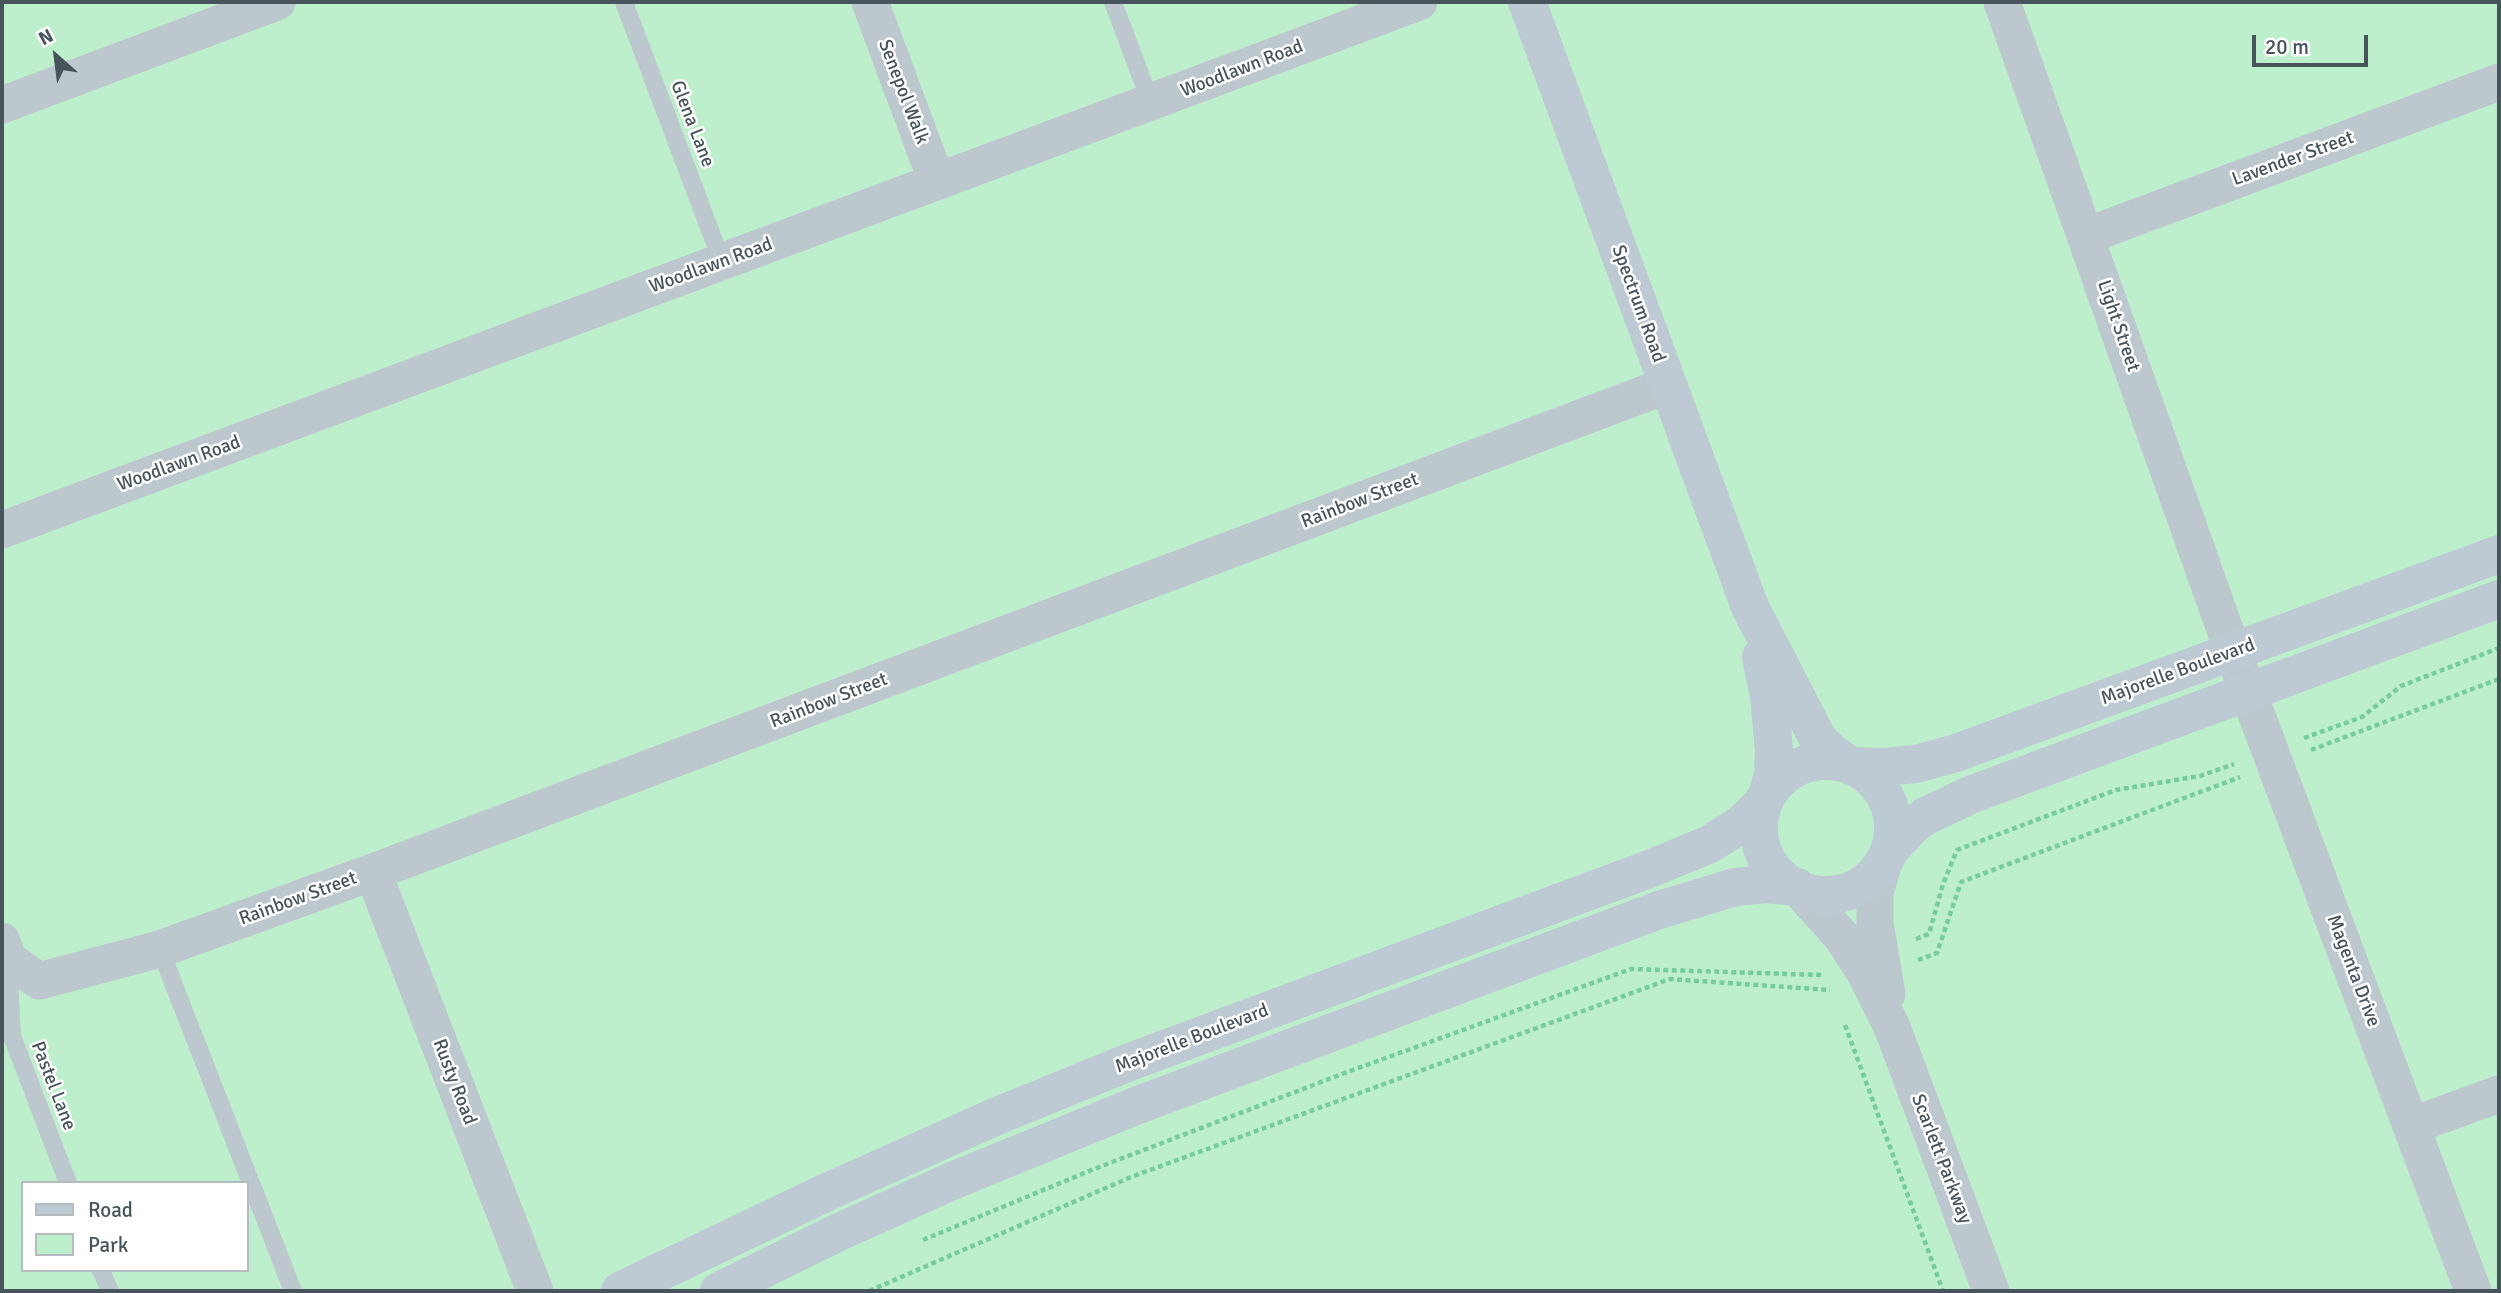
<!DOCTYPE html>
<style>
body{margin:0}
#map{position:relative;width:2501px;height:1293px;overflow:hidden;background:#f1efef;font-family:Signika,sans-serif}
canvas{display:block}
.frame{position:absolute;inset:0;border:4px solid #47545c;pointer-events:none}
.legend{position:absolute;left:21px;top:1181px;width:228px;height:91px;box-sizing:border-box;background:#fff;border:2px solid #b5bbbe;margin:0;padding:9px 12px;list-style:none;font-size:21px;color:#47545c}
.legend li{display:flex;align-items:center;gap:14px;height:35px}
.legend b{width:35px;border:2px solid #b5bbbe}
.north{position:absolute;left:21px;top:21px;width:70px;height:70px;-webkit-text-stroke:5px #fff;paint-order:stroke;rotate:332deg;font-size:19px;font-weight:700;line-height:28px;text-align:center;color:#47545c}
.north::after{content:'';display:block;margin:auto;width:24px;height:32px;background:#47545c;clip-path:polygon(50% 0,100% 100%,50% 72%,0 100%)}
.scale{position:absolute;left:2252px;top:35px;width:116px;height:32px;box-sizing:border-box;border:4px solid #47545c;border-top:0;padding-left:9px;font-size:21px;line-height:24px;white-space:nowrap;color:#47545c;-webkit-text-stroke:5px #fff;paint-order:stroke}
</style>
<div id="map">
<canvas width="2501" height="1293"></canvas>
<div class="frame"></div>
<ul class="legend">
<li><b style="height:9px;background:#bdc9d3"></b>Road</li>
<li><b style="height:19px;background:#beefcd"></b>Park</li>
</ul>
<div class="north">N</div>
<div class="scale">20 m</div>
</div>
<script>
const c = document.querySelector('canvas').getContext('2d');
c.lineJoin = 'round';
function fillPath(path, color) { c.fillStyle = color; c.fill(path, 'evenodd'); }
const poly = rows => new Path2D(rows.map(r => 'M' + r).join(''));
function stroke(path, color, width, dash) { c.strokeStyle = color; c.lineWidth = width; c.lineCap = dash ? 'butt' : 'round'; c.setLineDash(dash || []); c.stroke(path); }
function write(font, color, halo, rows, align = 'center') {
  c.font = font + ' Signika,sans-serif'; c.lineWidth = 5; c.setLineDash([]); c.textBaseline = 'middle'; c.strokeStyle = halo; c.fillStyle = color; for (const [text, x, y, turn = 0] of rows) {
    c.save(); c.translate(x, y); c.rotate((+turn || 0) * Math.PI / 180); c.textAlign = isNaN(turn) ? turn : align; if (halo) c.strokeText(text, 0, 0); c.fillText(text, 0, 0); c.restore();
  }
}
fillPath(poly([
 [2,2,2499,2,2499,1291,2,1291],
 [23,1183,247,1183,247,1270,23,1270]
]), '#beefcd');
stroke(poly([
 [2304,738,2362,717,2401,686,2499,648],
 [2311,750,2499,679],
 [1916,939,1929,934,1943,884,1957,850,2116,790,2200,776,2234,764],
 [1918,960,1937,953,1961,882,2240,777],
 [1845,1025,1943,1291],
 [923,1240,1094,1169,1350,1071,1631,969,1823,975],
 [869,1291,1131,1177,1670,979,1830,990]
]), '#76cc9b', 4.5, [5, 3.5]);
stroke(poly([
 [624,2,722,262],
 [1113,2,1151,103],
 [160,949,293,1291],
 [8,959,12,1036,68,1183],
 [101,1270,110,1291]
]), '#bdc7ce', 18);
stroke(poly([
 [870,2,937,182],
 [2002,2,2233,652,2473,1291],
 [2,105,277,2],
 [2086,236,2499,82],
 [2,530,1419,2],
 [1884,861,1875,893,1875,923,1887,994],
 [373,872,535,1291],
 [1797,887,1842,937,1865,973,1892,1027,1991,1291],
 [2,941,8,959,39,981,160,949,373,872,1668,385],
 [2411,1126,2499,1094]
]), '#bdc7ce', 37);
stroke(poly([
 [1527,2,1750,607,1818,739,1832,753,1851,766,1884,767,1916,764,1956,753,2499,554],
 '1759 828a67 67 0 1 1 134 0a67 67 0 1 1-134 0Z',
 [1890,850,1911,827,1924,817,1970,795,2499,599],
 [620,1291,827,1192,997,1116,1127,1063,1652,868,1710,844,1741,824,1755,811,1766,798,1773,775,1774,750,1769,696,1761,657],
 [719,1291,839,1232,952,1181,1138,1105,1659,910,1735,887,1766,884,1797,887]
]), '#bdc9d3', 38);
write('19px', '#47545c', '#fff', [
 ["Woodlawn Road",1242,69,-21],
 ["Senepol Walk",903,92,69],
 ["Glena Lane",692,124,69],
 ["Lavender Street",2293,159,-20],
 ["Woodlawn Road",711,266,-20],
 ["Spectrum Road",1638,304,70],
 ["Light Street",2118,326,71],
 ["Woodlawn Road",179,464,-20],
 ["Rainbow Street",1360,501,-21],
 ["Majorelle Boulevard",2178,672,-20],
 ["Rainbow Street",829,701,-21],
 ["Rainbow Street",298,899,-20],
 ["Magenta Drive",2353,971,69],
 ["Majorelle Boulevard",1192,1039,-21],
 ["Rusty Road",454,1082,69],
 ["Pastel Lane",53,1086,69],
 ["Scarlett Parkway",1941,1159,69]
]);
</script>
